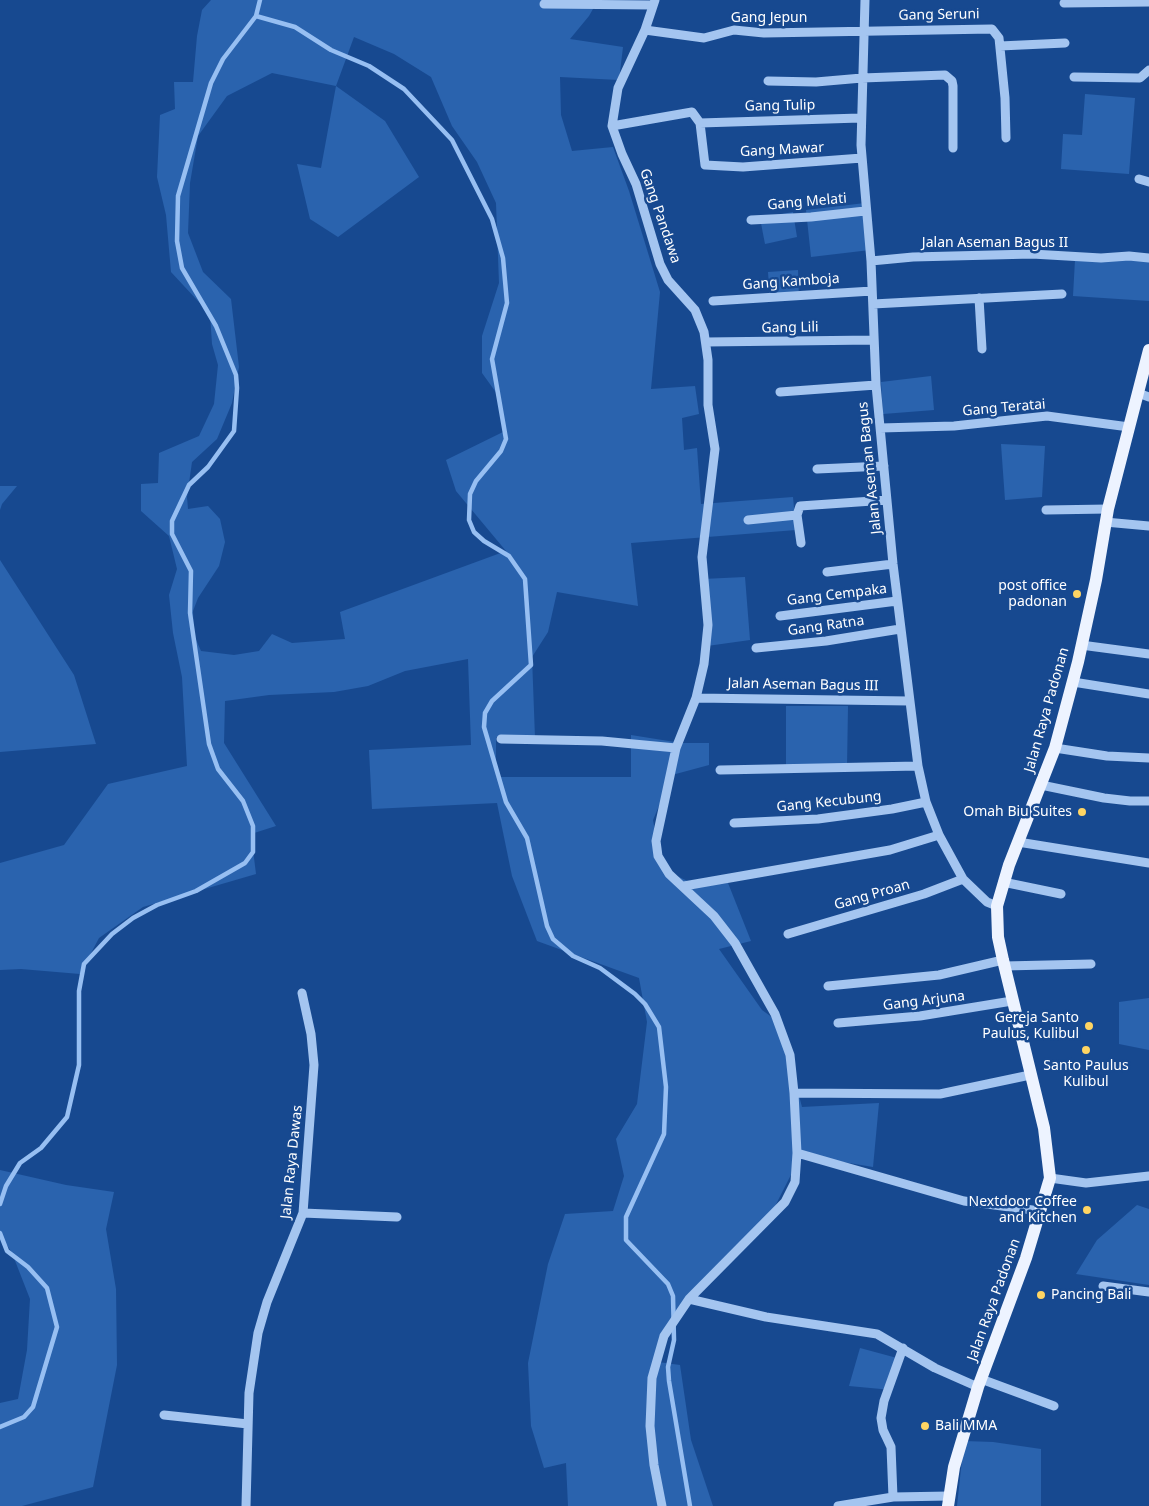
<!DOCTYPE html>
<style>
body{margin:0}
canvas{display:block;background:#174990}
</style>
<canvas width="1149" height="1506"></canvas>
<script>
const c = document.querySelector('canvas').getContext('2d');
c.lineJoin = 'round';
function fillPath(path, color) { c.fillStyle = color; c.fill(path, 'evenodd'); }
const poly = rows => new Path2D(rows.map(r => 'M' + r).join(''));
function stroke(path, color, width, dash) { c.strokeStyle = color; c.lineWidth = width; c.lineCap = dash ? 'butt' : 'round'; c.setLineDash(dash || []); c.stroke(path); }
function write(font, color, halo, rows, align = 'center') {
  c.font = font + ' "Noto Sans",sans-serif'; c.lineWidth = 5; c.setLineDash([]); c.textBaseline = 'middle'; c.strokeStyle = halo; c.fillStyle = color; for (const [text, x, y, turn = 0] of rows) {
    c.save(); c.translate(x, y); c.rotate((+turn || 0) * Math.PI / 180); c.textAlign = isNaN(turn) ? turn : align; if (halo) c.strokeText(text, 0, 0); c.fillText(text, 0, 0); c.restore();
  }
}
fillPath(poly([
 [211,0,598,0,589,16,570,39,623,47,619,80,560,77,561,115,572,151,613,147,629,191,660,292,651,389,695,386,699,414,682,418,684,450,697,448,701,504,793,497,796,530,631,543,638,606,557,592,548,632,532,657,535,738,496,737,496,777,631,777,631,735,681,743,709,743,709,765,672,775,653,820,662,869,696,885,728,883,751,941,719,949,762,1010,780,1023,802,1107,879,1103,873,1167,801,1155,767,1222,659,1337,658,1362,680,1365,691,1440,713,1506,568,1506,566,1463,544,1468,531,1426,528,1363,548,1264,565,1214,613,1211,624,1176,616,1139,637,1104,647,1022,639,978,537,941,512,876,497,803,372,809,369,750,471,745,468,659,405,671,368,686,334,692,269,695,225,701,224,743,276,826,251,834,256,874,143,907,99,938,80,974,21,969,0,970,0,863,64,845,108,784,187,766,182,677,173,633,169,595,177,569,169,536,141,511,141,484,158,483,159,453,199,436,214,404,218,365,212,344,210,314,171,272,166,215,157,177,160,115,175,109,174,82,193,82,197,36,202,10],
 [354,37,394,54,431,77,452,126,477,162,496,203,499,283,482,336,482,373,500,398,503,432,446,460,456,491,506,551,340,612,345,639,292,643,272,634,259,651,234,655,201,651,194,635,193,611,198,598,219,566,225,542,220,519,208,506,188,509,187,497,192,462,217,439,232,403,239,367,231,299,203,272,188,233,190,183,198,136,227,96,272,73,336,86,321,168,297,164,310,219,338,237,419,177,385,121,336,86],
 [1085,94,1135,98,1129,174,1061,169,1063,134,1082,135],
 [865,203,870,250,811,257,806,210],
 [793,212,797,237,765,244,760,218],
 [1149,254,1149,301,1073,296,1075,260],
 [798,270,799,298,770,299,768,272],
 [931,376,934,410,883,414,881,382],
 [1001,444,1045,446,1042,497,1005,500],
 [0,486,17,486,2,504,0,510],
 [0,560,74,675,96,744,0,752],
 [745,577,750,640,707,646,703,579],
 [786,706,848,706,847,766,786,766],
 [1149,998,1149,1050,1119,1044,1119,1002],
 [0,1170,66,1185,114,1192,106,1229,116,1289,117,1365,93,1487,22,1506,0,1506,0,1403,18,1399,27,1350,30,1299,12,1253,0,1234],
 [1137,1205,1149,1209,1149,1285,1076,1274,1097,1240],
 [860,1348,897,1358,892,1390,849,1386],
 [964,1441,993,1442,1041,1449,1041,1506,957,1506]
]), '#2a63ae');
stroke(poly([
 [256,16,295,27,331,50,369,66,404,89,452,140,492,219,503,258,507,303,492,359,506,439,501,451,476,481,470,494,469,520,474,532,484,541,509,556,525,579,531,665,492,701,485,713,484,727,506,802,527,838,547,926,553,939,573,956,600,968,635,994,645,1004,659,1027,666,1087,664,1134,626,1217,626,1240,668,1284,673,1296,674,1340,668,1367,669,1381,690,1506],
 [0,1204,6,1186,20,1163,41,1148,67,1117,79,1065,79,991,84,964,112,934,133,918,157,905,196,891,245,863,253,852,253,826,243,801,218,769,209,744,190,613,191,571,172,534,172,521,189,485,208,467,234,431,237,388,236,375,216,326,182,268,177,241,178,196,211,83,223,59,256,16,260,0],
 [0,1233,7,1251,28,1267,47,1288,57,1327,33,1407,24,1417,0,1427]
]), '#97bff2', 4.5);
stroke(poly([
 [655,0,645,30,618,88,612,126,622,154,636,184,660,264,668,280,695,310,704,332,708,360,708,405,715,449,702,557,708,625,704,664,696,698,676,748,656,841,658,856,669,874,714,916,735,943,775,1014,790,1055,794,1093,797,1153,795,1182,785,1202,689,1299,664,1336,652,1378,650,1426,654,1465,662,1506],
 [865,0,861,145,871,261,876,385,893,564,918,766,926,802,939,835,963,879,987,902,997,906],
 [1064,3,1149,2],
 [544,4,653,5],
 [645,30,704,38,734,30,764,33,992,29,999,38,1005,98,1006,138],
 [1000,46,1065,43],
 [1074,77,1140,78,1149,70],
 [768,81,816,82,862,78,945,75,952,81,953,86,953,148],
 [700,123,860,118],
 [612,126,692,112,700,123,705,165,743,167,862,158],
 [1139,179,1149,182],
 [751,220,811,217,865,211],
 [871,261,913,257,1032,254,1101,258,1129,256,1149,258],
 [979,298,982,349],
 [713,301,872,291],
 [873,304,1062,294],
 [706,342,874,340],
 [780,392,876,385],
 [1138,393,1149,397],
 [880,428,954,426,1047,416,1129,427],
 [817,469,884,466],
 [1046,510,1108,509],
 [748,520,797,515],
 [1105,522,1149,526],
 [801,543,797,515,800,506,887,500],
 [827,572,893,564],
 [780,616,897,601],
 [1081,645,1149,654],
 [756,648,826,641,900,629],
 [1073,682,1149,694],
 [696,698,909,701],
 [501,739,602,741,676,748],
 [1055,748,1107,756,1149,758],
 [720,770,918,766],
 [1041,785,1104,798,1130,801,1149,801],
 [734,823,818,819,892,809,926,802],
 [1018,842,1149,863],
 [1003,882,1061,894],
 [684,886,890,850,939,835],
 [788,934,924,894,963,879],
 [1004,966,1091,964],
 [828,986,939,975,1003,960],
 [838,1023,920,1016,1012,1001],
 [794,1093,940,1094,1030,1075],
 [797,1153,964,1201,1040,1211],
 [1050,1178,1086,1183,1149,1176],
 [303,1213,397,1217],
 [1103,1286,1149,1292],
 [689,1299,766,1317,877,1334,935,1368,978,1387],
 [981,1379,1054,1406],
 [164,1415,248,1424],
 [893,1497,891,1447,883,1430,881,1418,884,1401,903,1348],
 [246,1506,249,1393,258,1333,267,1302,303,1213,314,1065,311,1034,302,993],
 [838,1506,893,1497,949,1496]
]), '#a4c5f0', 9);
stroke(poly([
 [948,1506,954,1467,978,1387,1026,1258,1050,1178,1044,1128,1003,960,998,937,997,906,1009,865,1055,748,1078,662,1096,580,1108,509,1149,350]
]), '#edf3ff', 12);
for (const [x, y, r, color] of [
 [1077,594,5,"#ffd563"],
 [1082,812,5,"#ffd563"],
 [1089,1026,5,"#ffd563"],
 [1086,1050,5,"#ffd563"],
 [1087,1210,5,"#ffd563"],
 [1041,1295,5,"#ffd563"],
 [925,1426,5,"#ffd563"]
]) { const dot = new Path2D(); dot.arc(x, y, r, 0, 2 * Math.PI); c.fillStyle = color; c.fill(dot); stroke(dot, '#174990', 2); }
write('14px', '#fff', '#174990', [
 ["Gang Seruni",939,15,-1],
 ["Gang Jepun",769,18],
 ["Gang Tulip",780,106,-1],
 ["Gang Mawar",782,150,-3],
 ["Gang Melati",807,202,-5],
 ["Gang Pandawa",660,216,71],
 ["Jalan Aseman Bagus II",995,243],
 ["Gang Kamboja",791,282,-4],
 ["Gang Lili",790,328,-1],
 ["Gang Teratai",1004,408,-5],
 ["Jalan Aseman Bagus",870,468,-96],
 ["Gang Cempaka",837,595,-7],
 ["Gang Ratna",826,626,-8],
 ["Jalan Aseman Bagus III",803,685,1],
 ["Jalan Raya Padonan",1047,710,-74],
 ["Gang Kecubung",829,802,-6],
 ["Gang Proan",872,895,-16],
 ["Gang Arjuna",924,1001,-7],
 ["Jalan Raya Dawas",292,1162,-84],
 ["Jalan Raya Padonan",994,1300,-70]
]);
write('14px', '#fff', '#174990', [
 ["post office",1067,586],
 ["padonan",1067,602],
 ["Omah Biu Suites",1072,812],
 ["Gereja Santo",1079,1018],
 ["Paulus, Kulibul",1079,1034],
 ["Santo Paulus",1086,1066,"center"],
 ["Kulibul",1086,1082,"center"],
 ["Nextdoor Coffee",1077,1202],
 ["and Kitchen",1077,1218],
 ["Pancing Bali",1051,1295,"left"],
 ["Bali MMA",935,1426,"left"]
], 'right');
</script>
